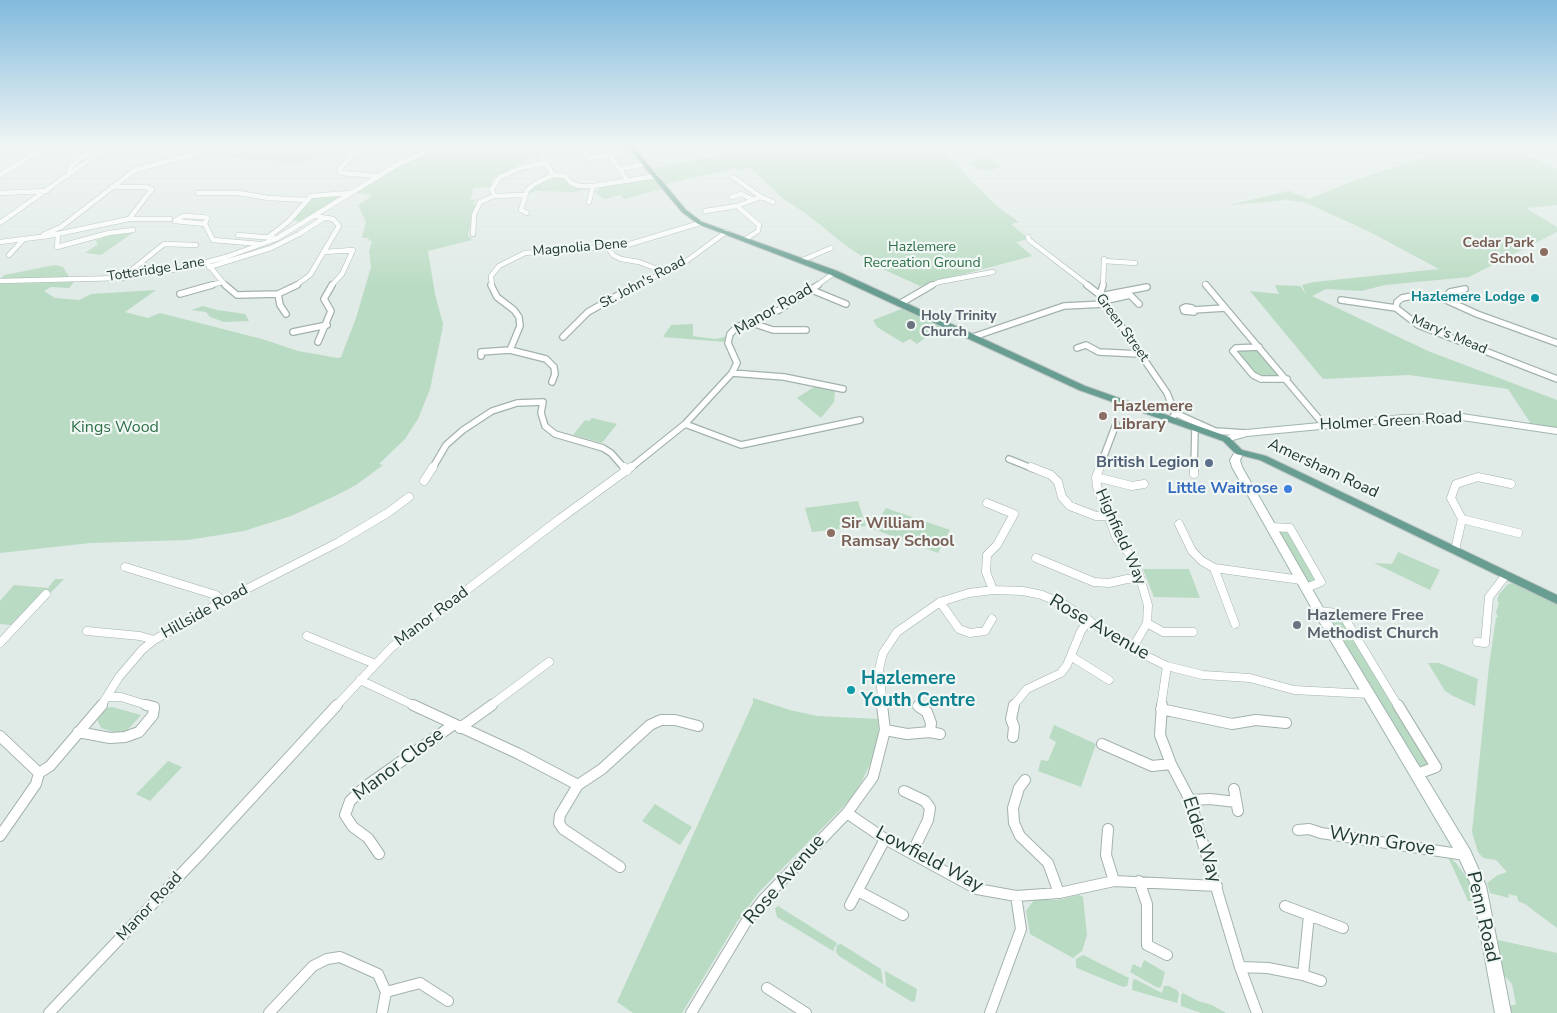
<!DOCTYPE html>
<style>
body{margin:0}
canvas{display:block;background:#e0eae6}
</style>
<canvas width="1557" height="1013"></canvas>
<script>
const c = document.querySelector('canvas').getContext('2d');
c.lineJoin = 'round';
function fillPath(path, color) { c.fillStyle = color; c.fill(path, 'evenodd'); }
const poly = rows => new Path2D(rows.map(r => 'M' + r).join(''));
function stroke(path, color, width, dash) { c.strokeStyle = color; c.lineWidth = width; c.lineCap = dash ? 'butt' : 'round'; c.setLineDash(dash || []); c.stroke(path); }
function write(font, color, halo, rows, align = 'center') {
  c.font = font + ' "Nunito Sans",sans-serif'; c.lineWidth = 4.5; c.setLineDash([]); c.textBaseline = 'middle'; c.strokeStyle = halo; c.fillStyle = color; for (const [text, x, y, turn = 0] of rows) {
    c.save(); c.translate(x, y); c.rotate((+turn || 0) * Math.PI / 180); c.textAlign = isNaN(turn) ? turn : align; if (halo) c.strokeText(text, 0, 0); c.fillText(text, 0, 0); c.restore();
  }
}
fillPath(poly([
 [240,145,327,145,304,163,221,157],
 [445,145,596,145,595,147,597,150,588,152,585,147,563,151,564,154,546,157,540,154,522,160,523,163,494,178,491,183,491,187,473,188,471,200,477,200,472,203,475,205,468,235,472,240,428,251,435,294,443,324,442,331,430,389,418,419,405,439,379,464,383,465,356,485,335,496,291,516,244,531,188,540,90,543,0,553,0,283,74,282,69,288,51,287,44,291,55,298,79,300,91,294,156,290,125,312,148,318,160,313,262,339,298,351,338,358,341,357,356,318,371,267,369,251,372,241,368,240,369,238,362,238,366,222,358,205,373,195,356,193,396,167],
 [721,145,929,145,955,162,970,180,998,207,1019,222,1011,224,1029,239,1016,242,1032,256,920,286,876,266,845,245,808,215,782,198,751,168,739,171,736,168,666,184,653,168,729,154],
 [1397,145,1505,145,1557,169,1557,205,1526,208,1557,227,1557,232,1469,277,1385,285,1361,291,1326,289,1312,296,1428,351,1557,400,1557,428,1531,424,1508,389,1409,375,1323,379,1250,291,1279,294,1275,285,1300,286,1306,294,1302,285,1314,282,1439,269,1368,231,1304,202,1288,200,1229,205,1289,191,1309,199,1353,181,1425,157],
 [985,159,996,162,1001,167,991,170,980,170,970,164,976,160],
 [554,176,563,176,567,180,590,188,574,192,536,191,527,194,536,185],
 [647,179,654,180,662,189,624,199,620,195,605,199,595,193,597,190,605,186],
 [344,196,300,222,293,220,312,197],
 [122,232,134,232,101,255,85,253,98,244,95,240,103,238,102,236],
 [55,265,63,267,69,277,0,279,4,275],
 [203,306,217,310,245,314,249,321,224,322,210,317,206,312,191,310],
 [904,308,918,314,942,326,917,344,910,339,903,343,877,327,873,320],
 [693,324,693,336,715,339,725,337,725,342,663,337,671,325],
 [1257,349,1281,376,1275,378,1256,376,1236,353,1237,350],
 [814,387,835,390,834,402,821,418,797,398],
 [592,418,617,424,602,443,573,435,585,420,589,421],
 [858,501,866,526,812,532,805,508],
 [886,508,950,530,938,553,873,529],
 [1278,530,1291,532,1320,584,1310,585],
 [1398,552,1440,570,1430,590,1374,563,1392,564],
 [1143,569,1189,569,1200,598,1154,597],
 [55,579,64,579,34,610,25,611,11,625,0,624,0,601,14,585,48,588],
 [1514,583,1557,604,1557,928,1525,904,1518,901,1517,896,1508,894,1509,898,1490,893,1487,883,1498,875,1507,872,1496,860,1483,858,1478,852,1472,832,1489,666,1496,618,1498,617,1496,613,1499,602,1497,601,1499,594,1508,584],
 [1334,615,1343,619,1430,766,1424,768,1417,764,1331,619],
 [1428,663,1439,663,1478,679,1475,706,1453,696,1445,691],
 [753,698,790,710,817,716,879,719,878,737,872,760,861,783,848,802,759,892,737,922,682,1013,633,1013,617,1002,753,703],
 [112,707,141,715,123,735,101,728,97,719,107,708],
 [1054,725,1096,744,1081,787,1038,771,1041,760,1048,761,1056,742,1049,738],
 [168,761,182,767,150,801,136,794],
 [655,804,692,827,680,845,642,821],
 [1450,858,1456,863,1474,887,1475,901,1468,901,1449,859],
 [1079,895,1083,897,1087,935,1082,951,1073,958,1030,934,1026,911,1034,900,1057,900],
 [778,906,837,943,833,951,777,917,775,908],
 [1498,940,1557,953,1557,1013,1508,1013,1507,1007,1516,1004,1512,984,1502,973,1495,942],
 [841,944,881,969,883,984,839,956,836,952,837,945],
 [1083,955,1129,978,1127,986,1123,987,1079,969,1076,967,1076,959],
 [1144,960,1165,972,1161,987,1158,988,1130,972,1133,964,1141,968],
 [885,971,917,989,915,1001,912,1002,886,986],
 [1135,979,1162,993,1164,986,1169,986,1177,990,1179,994,1177,1003,1132,990,1133,980],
 [1183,993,1198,1001,1212,1005,1226,1013,1201,1013,1181,1006,1181,995]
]), '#badbc3');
const streetFar3 = poly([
 [582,149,588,158,609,155,628,181],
 [0,150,36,152],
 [357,150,339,170,341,173,377,176],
 [609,155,620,153],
 [542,156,553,175],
 [620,169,646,164],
 [72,173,69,172,69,169,77,160,102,148],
 [0,175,48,145],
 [733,177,761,197,737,206,759,225,758,231,746,239],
 [112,187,145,187,152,189,129,219],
 [0,193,47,191],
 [198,193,238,193,269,198,306,200],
 [494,196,492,189,500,177,523,167,546,163],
 [732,197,741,194,754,200],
 [761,197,773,202],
 [589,202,593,186],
 [705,211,737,206],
 [527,213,521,210,527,190,536,183,553,175,565,176,571,183,579,186,593,186,656,176],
 [183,216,204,217,207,218,205,224,175,221,183,216],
 [0,223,110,145],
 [205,224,213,240,260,244],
 [58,234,57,247,109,233,133,230],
 [473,234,474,215,480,202,494,196,525,195],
 [43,235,61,227,135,170,194,154,214,145],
 [238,235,274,238],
 [270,236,289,221,311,196,350,193],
 [1028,237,1029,240,1089,286],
 [0,242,48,236,129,219,170,219],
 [608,248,613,255,621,259,639,262,665,272],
 [325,252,353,250,342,274,331,286],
 [9,255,23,240],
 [803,260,831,248],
 [1104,261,1135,263],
 [207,263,226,286],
 [209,267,271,248,299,234,324,218],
 [123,277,164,244,196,245],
 [0,281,122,278,185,268,226,257,276,239,395,166,441,145],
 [1205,284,1207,286],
 [208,286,222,282],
 [295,286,310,275,339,226,333,219,315,216],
 [492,286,491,276,499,266,525,253,627,245,700,223],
 [634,286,681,265,726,232],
 [816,286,834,273],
 [930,286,939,282,993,272],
 [1103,286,1104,259]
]);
const streetFar2 = poly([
 [225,285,237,295,278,294,297,285],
 [491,285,497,297,514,310,519,317,520,326,510,350],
 [1087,285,1100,295,1167,393,1175,413,1172,419],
 [1206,285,1324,425],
 [812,290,846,304],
 [180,294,212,285],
 [278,294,280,305,286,314],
 [1100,295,1103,285],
 [1100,296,1147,287],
 [1444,299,1450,292,1465,289],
 [1341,300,1396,308],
 [1103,301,1130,295,1139,304],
 [901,303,932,285],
 [1186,307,1192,308,1194,312,1184,311,1183,308,1186,307],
 [1193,310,1225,308],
 [749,322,773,330,806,330],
 [293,332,327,325],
 [563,337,588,312,636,285],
 [973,337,1064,306,1105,304],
 [318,342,331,311,324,299,332,285],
 [1557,343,1477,314,1444,299,1412,296,1402,298,1397,302,1396,308,1418,325,1557,379],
 [1259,347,1236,348,1233,351,1253,375,1261,379,1287,379],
 [1077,348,1086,345,1099,352,1140,354],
 [481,356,481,352,510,350,546,359,554,367,555,374,552,382],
 [732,373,784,377,843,389],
 [1175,413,1215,431,1246,433],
 [685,424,741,445,860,420],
 [1009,459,1034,469],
 [432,469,446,445,463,430,492,411,517,403,543,402,541,413,545,426,555,434,603,448,611,453,625,469],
 [629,469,685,424,732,373,737,363,728,343,730,334,737,327,779,310,818,285],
 [1099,469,1116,424],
 [1194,469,1195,428]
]);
const streetFar1 = poly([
 [624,467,627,471],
 [1031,467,1051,475,1058,482,1062,497,1070,506,1096,516,1108,516],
 [1100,467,1096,477,1097,487,1117,539,1135,561,1148,605,1147,623,1132,649],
 [1194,474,1194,467],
 [1096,477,1132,486,1144,484],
 [424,481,433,467],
 [987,503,1014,514,997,545,987,555,986,572,993,590],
 [1462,519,1518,533],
 [1179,524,1192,551,1202,561,1214,568,1301,580],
 [1271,527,1290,528,1321,582,1306,588],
 [1455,550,1462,519,1451,498,1456,484,1478,477,1511,484],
 [1036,558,1094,582,1109,583,1127,579,1141,580],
 [125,567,216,595,223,601],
 [1214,568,1235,624],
 [940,602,959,629,970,633,985,631,992,619],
 [1319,611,1337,613,1344,617,1398,706],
 [1147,623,1163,632,1193,632],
 [87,631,140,636,154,640],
 [307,636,375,664],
 [1477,642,1485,643,1489,597,1506,575],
 [0,643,46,594],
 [1072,657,1109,680],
 [360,680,415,706],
 [108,697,121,697,150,706],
 [101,706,119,677,142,650,154,640,223,601,339,542,389,512,409,497],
 [336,706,392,647,561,518,631,467],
 [490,706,549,662],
 [883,706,879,669,883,653,897,632,940,602,969,593,993,590,1023,591,1042,595,1065,605,1132,649,1167,666,1203,675,1250,678,1294,690,1369,694],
 [1013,706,1027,689,1061,673,1067,665,1081,631,1089,620],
 [1161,706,1167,666]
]);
const street = poly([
 [413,705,519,754,578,785,602,769,650,725,661,720,675,720,698,726],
 [1162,705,1160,735,1171,764,1190,800,1240,967,1257,1013],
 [1398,705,1436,767,1417,774],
 [1161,709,1232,724,1256,720,1286,723],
 [460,728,492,705],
 [885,730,907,734,930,732,931,723,927,712,918,706],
 [78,732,110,738,125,737,139,732,153,715,154,707,146,705],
 [930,732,940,734],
 [0,736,39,773,36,784,0,836],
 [1013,737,1014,727,1011,719,1014,705],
 [1102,744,1152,766,1171,764],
 [39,773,50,766,102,705],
 [1025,780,1019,788,1013,808,1014,823,1020,836,1048,863,1059,893],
 [578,785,560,815,559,823,563,829,620,867],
 [1234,789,1238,811],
 [904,791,925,801,930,808,928,820,912,853],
 [1190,800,1210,799,1236,802],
 [847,813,885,839,977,889,1016,896,1059,893,1114,881,1217,886],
 [1108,829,1106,855,1114,881],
 [1298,830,1309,829,1321,833,1465,855],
 [379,854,368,838,353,827,345,815,350,801,366,786,453,725],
 [1139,881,1147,904,1147,945,1167,955],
 [858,891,903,915],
 [850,905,885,839],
 [1285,906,1343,928],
 [1240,967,1268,968,1303,975,1309,915],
 [1303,975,1321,981],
 [767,988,806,1013],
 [386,992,420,983,448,1001],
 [49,1013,202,852,337,705],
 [269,1013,313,966,327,959,340,957,378,974,386,992,382,1013],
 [691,1013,746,922,763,900,847,813,873,777,885,730,882,705],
 [990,1013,1021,929,1016,896]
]);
const secondary = poly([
 [1462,414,1557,428,1557,434,1462,420,1404,421,1247,436,1226,442,1221,439,1223,437,1246,430,1404,415,1462,414],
 [1239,449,1244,452,1240,460,1242,467,1323,608,1470,850,1486,886,1511,1013,1495,1013,1472,887,1460,860,1315,614,1232,467,1230,460,1236,450,1239,449]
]);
const primary = poly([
 [626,145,632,145,686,210,702,222,837,271,1085,386,1229,437,1242,450,1266,456,1557,595,1557,604,1260,460,1236,454,1223,441,1079,390,831,275,698,224,682,212,626,145]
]);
stroke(streetFar3, '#a3b2ad', 5.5);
stroke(streetFar2, '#a3b2ad', 8);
stroke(streetFar1, '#a3b2ad', 9);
stroke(street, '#a3b2ad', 12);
stroke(secondary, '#a0b5ae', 2);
stroke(primary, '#bdc4c2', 2);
stroke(streetFar3, '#fff', 4.5);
stroke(streetFar2, '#fff', 5.5);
stroke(streetFar1, '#fff', 8);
stroke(street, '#fff', 10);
fillPath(secondary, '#fff');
fillPath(primary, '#679e91');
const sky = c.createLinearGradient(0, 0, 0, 287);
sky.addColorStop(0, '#82badd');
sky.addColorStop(0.51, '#f1f6f4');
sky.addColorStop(1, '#f1f6f400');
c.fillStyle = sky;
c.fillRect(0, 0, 1557, 287);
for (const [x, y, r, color] of [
 [1544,252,5,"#8d6e63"],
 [1535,298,5,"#0f9aa8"],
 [911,325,5,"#6b7280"],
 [1103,416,5,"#8d6e63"],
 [1209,463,5,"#5c6f8a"],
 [1288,489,5,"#3f7fe0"],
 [831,533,5,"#8d6e63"],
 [1297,625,5,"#6b7280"],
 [851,690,5,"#0f9aa8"]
]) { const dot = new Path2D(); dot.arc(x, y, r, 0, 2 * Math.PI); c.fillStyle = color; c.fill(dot); stroke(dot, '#f0f7f4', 2); }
write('bold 14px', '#785e54', '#f0f7f4', [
 ["Cedar Park",1534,244],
 ["School",1534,260]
], 'right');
write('14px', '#223a34', '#f0f7f4', [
 ["Magnolia Dene",580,248,-5],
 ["Totteridge Lane",156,270,-9],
 ["St. John's Road",643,283,-28],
 ["Green Street",1122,328,54],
 ["Mary's Mead",1449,335,23]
]);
write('14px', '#2e6f48', '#f0f7f4', [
 ["Hazlemere",922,248],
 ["Recreation Ground",922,264]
]);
write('bold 14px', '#0d838f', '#f0f7f4', [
 ["Hazlemere Lodge",1525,298]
], 'right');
write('bold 14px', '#5b616d', '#f0f7f4', [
 ["Holy Trinity",921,317],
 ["Church",921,333]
], 'left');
write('16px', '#223a34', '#f0f7f4', [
 ["Manor Road",774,310,-30],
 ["Holmer Green Road",1391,422,-3],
 ["Amersham Road",1323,469,25],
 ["Highfield Way",1120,537,66],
 ["Hillside Road",205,612,-29],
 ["Manor Road",432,617,-37],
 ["Manor Road",150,907,-47]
]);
write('bold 16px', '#785e54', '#f0f7f4', [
 ["Hazlemere",1113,407],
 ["Library",1113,425],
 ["Sir William",841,524],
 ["Ramsay School",841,542]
], 'left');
write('16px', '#2e6f48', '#f0f7f4', [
 ["Kings Wood",115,428]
]);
write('bold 16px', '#4e5e75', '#f0f7f4', [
 ["British Legion",1199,463]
], 'right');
write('bold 16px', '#366cbe', '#f0f7f4', [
 ["Little Waitrose",1278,489]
], 'right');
write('bold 16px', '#5b616d', '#f0f7f4', [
 ["Hazlemere Free",1307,616],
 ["Methodist Church",1307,634]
], 'left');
write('19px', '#223a34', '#f0f7f4', [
 ["Rose Avenue",1099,628,30],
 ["Manor Close",399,765,-37],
 ["Elder Way",1201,840,72],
 ["Wynn Grove",1382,842,9],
 ["Lowfield Way",929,860,28],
 ["Rose Avenue",785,880,-49],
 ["Penn Road",1482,917,77]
]);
write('bold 19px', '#0d838f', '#f0f7f4', [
 ["Hazlemere",861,679],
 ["Youth Centre",861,701]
], 'left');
</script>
